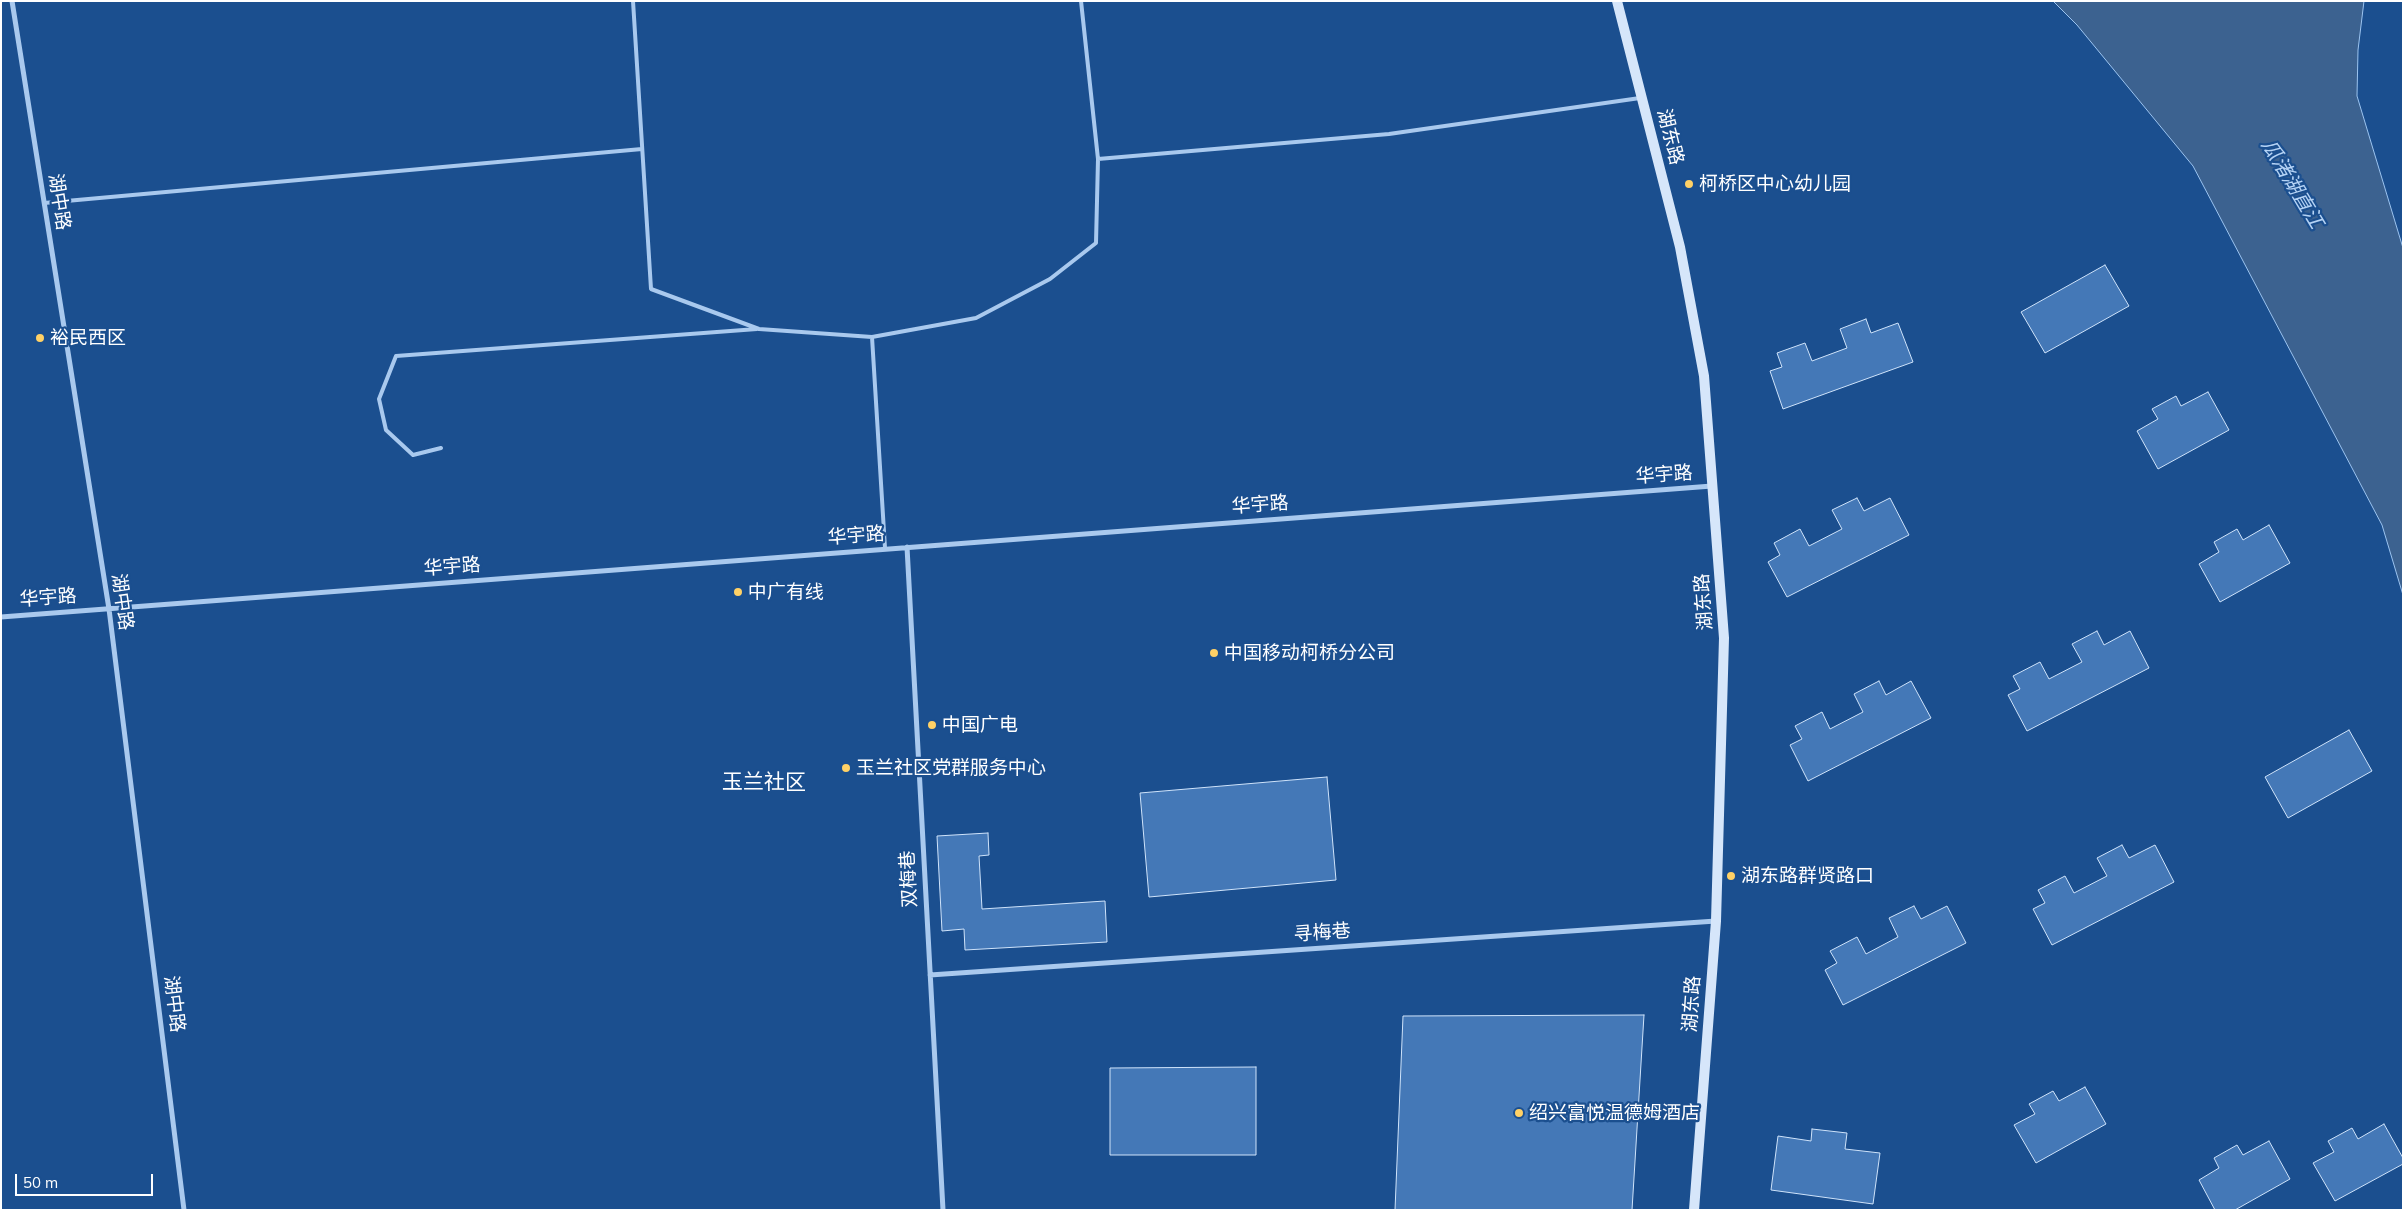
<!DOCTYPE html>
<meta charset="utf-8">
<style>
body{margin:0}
#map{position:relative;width:2404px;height:1211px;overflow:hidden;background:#1b4f8f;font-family:Mulish,sans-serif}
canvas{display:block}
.frame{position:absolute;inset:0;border:2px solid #fff;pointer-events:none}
.scale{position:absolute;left:15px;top:1174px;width:138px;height:22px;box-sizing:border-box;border:2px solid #fff;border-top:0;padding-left:6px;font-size:15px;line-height:18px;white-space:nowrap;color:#fff;-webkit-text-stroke:4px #1b4f8f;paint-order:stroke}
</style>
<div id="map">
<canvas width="2404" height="1211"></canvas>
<div class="frame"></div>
<div class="scale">50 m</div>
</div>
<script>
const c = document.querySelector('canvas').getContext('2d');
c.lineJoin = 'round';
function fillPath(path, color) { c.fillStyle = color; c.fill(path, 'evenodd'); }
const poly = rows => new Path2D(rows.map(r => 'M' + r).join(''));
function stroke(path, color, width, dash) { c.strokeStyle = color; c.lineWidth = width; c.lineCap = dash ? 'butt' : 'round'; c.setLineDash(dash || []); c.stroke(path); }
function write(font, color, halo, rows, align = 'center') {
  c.font = font + ' Mulish,"Noto Sans SC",sans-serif'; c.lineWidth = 4.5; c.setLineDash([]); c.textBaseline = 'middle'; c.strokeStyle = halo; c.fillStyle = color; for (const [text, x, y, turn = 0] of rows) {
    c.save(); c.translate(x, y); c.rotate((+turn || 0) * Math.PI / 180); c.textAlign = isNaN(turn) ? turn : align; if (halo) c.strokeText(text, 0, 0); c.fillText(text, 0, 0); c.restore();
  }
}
const water = poly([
 [2053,1,2364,1,2358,50,2357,96,2403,248,2403,595,2382,525,2193,166,2077,25,2053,1]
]);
fillPath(water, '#3c6290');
stroke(water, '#9cc4f0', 1);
const building = poly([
 [2105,265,2129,306,2045,353,2021,312,2105,265],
 [1866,319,1871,333,1898,323,1913,362,1783,409,1770,371,1782,367,1777,353,1805,343,1812,361,1847,348,1840,329,1866,319],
 [2208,392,2229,430,2158,469,2137,431,2158,419,2152,409,2176,396,2181,406,2208,392],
 [1857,498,1864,511,1890,498,1909,535,1787,597,1768,562,1780,555,1774,543,1800,529,1809,546,1842,529,1832,510,1857,498],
 [2269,525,2290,563,2220,602,2199,564,2219,552,2214,542,2237,529,2243,540,2269,525],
 [2097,631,2104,645,2130,631,2149,668,2027,731,2008,695,2020,689,2013,676,2040,662,2049,679,2082,662,2072,644,2097,631],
 [1879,681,1886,695,1911,681,1931,718,1808,781,1790,745,1802,739,1795,726,1822,712,1830,729,1863,712,1854,694,1879,681],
 [2349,730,2372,771,2288,818,2265,777,2349,730],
 [1327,777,1336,880,1149,897,1140,793,1327,777],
 [988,833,989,855,979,856,982,909,1105,901,1107,942,965,950,964,929,942,931,937,836,988,833],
 [2122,845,2129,858,2155,845,2174,882,2052,945,2033,909,2045,903,2038,890,2065,876,2074,893,2107,876,2097,858,2122,845],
 [1914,906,1921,919,1947,906,1966,943,1843,1005,1825,970,1837,963,1830,951,1857,937,1866,954,1898,937,1889,918,1914,906],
 [1644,1015,1632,1210,1395,1210,1403,1016,1644,1015],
 [1256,1067,1256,1155,1110,1155,1110,1068,1256,1067],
 [2085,1087,2106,1124,2036,1163,2014,1125,2035,1114,2029,1104,2053,1091,2059,1101,2085,1087],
 [2384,1124,2403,1158,2403,1164,2335,1201,2313,1163,2334,1152,2328,1141,2352,1128,2358,1139,2384,1124],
 [1812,1129,1847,1133,1845,1149,1880,1153,1873,1204,1771,1190,1778,1136,1811,1141,1812,1129],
 [2269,1141,2290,1179,2235,1210,2215,1210,2199,1180,2219,1168,2214,1158,2237,1145,2243,1155,2269,1141]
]);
fillPath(building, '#4478b7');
stroke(building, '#cfe3fa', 1);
stroke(poly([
 [633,1,651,289,759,329,872,337,976,318,1050,279,1096,243,1098,159,1081,1],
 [1098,159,1389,134,1640,98],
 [44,203,642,149],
 [872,337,885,548],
 [441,448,413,455,386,430,379,399,396,356,757,329]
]), '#a9c9ee', 4);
stroke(poly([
 [12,1,109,609,184,1210],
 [907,547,943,1210],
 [1,617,1712,486],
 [930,975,1716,921]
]), '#a9c9ee', 5);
stroke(poly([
 [1617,1,1680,247,1704,376,1724,638,1716,921,1694,1210]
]), '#d6e6fa', 10);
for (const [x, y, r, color] of [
 [1689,184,5,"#ffd166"],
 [40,338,5,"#ffd166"],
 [738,592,5,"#ffd166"],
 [1214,653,5,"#ffd166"],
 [932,725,5,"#ffd166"],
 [846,768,5,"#ffd166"],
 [1731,876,5,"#ffd166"],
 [1519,1113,5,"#ffd166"]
]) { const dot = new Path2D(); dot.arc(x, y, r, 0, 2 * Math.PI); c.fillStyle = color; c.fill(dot); stroke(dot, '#1b4f8f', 2); }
write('19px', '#fff', '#1b4f8f', [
 ["湖东路",1670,137,76],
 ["湖中路",59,202,81],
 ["华宇路",1664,475,-4],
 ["华宇路",1260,505,-4],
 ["华宇路",856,536,-4],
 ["华宇路",452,567,-4],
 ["华宇路",48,598,-4],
 ["湖中路",122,602,82],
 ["湖东路",1704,602,-94],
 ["双梅巷",909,879,-93],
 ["寻梅巷",1322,933,-4],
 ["湖中路",174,1004,83],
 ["湖东路",1692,1004,-86]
]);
write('19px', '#fff', '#1b4f8f', [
 ["柯桥区中心幼儿园",1699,184],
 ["裕民西区",50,338],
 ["中广有线",748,592],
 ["中国移动柯桥分公司",1224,653],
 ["中国广电",942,725],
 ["玉兰社区党群服务中心",856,768],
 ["湖东路群贤路口",1741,876],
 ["绍兴富悦温德姆酒店",1529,1113]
], 'left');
write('italic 20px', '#b5d3f5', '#1b4f8f', [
 ["瓜渚湖直江",2292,184,59]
]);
write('21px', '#fff', '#1b4f8f', [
 ["玉兰社区",764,783]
]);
</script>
